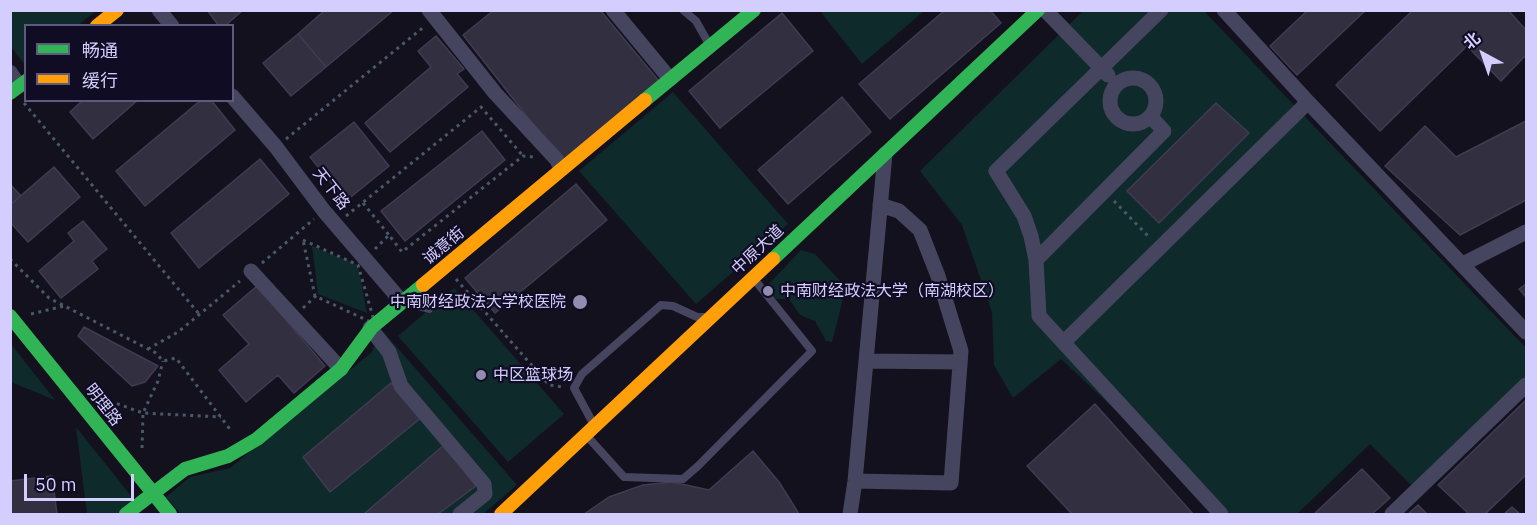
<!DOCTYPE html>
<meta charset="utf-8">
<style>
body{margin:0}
#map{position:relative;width:1537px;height:525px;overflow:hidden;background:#14111e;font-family:"IBM Plex Sans","Noto Sans SC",sans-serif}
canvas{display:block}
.frame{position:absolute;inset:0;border:12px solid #d4ceff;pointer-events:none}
.legend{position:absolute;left:24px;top:24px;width:210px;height:78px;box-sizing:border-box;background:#100c23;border:2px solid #5e5a7b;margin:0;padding:8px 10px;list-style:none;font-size:18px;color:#d4ceff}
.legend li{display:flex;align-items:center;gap:12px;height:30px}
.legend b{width:30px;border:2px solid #5e5a7b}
.north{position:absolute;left:1453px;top:24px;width:60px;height:60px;-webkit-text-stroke:4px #100c23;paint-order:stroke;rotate:320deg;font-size:16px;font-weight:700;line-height:24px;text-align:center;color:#d4ceff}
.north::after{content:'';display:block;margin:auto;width:21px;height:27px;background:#d4ceff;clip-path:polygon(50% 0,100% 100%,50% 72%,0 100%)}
.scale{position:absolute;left:24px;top:474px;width:110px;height:27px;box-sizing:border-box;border:3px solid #d4ceff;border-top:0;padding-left:8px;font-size:18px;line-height:21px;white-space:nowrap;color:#d4ceff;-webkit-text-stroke:4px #100c23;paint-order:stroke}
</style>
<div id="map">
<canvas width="1537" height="525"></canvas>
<div class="frame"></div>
<ul class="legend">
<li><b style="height:8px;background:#30b455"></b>畅通</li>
<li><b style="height:8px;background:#ff9f0a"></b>缓行</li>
</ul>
<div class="north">北</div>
<div class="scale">50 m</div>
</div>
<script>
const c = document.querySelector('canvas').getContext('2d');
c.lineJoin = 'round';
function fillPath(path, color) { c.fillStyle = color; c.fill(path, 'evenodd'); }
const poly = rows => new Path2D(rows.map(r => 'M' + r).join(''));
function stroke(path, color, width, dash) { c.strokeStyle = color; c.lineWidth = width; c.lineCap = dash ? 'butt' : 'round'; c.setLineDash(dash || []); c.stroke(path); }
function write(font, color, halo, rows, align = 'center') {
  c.font = font + ' "IBM Plex Sans","Noto Sans SC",sans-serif'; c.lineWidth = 4.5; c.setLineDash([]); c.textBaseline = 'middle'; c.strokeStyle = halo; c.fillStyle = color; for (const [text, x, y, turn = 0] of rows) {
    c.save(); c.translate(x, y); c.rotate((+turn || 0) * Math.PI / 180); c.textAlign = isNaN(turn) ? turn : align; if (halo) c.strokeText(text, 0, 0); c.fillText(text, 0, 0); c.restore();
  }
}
fillPath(poly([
 [10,11,11,10,96,11,78,25,26,26,25,65,11,47],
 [820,11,924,11,862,64],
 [1083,11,1204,11,1526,348,1526,386,1417,491,1370,444,1297,514,1226,514,1061,359,1013,398,994,365,992,312,962,225,920,171],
 [673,92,788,224,696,304,579,171],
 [312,246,358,265,367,313,318,294],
 [801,250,815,254,846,287,832,342,826,341,815,321,800,315,789,299,776,299,765,288],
 [454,288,564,414,508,462,398,336],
 [381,329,517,485,483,514,181,514,166,497,190,477,230,468,372,352],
 [10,344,11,344,55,400,11,382],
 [76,427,136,502,122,514,87,514]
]), '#0f2a2b');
const building = poly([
 [207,10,243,10,225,26,219,26,207,10],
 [325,10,394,10,326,67,298,34,325,10],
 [494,10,600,10,659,81,562,161,463,35,494,10],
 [945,10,990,10,1001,23,890,119,859,84,945,10],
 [1308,10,1366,10,1297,75,1270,46,1308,10],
 [1413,10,1508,10,1526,30,1526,55,1501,81,1467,46,1380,131,1336,85,1413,10],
 [782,13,813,51,720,128,689,91,782,13],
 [298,34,326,67,291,96,263,63,298,34],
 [436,36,464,69,457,74,468,87,390,152,365,123,431,67,418,51,436,36],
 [842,97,871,132,788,204,758,170,842,97],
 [83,100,138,100,93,139,70,112,83,100],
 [201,100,211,100,235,130,145,206,116,171,201,100],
 [1216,103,1249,133,1159,223,1127,191,1216,103],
 [1526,121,1526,200,1460,235,1385,166,1425,126,1456,157,1526,121],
 [354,122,389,166,346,201,310,157,354,122],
 [482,131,505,160,405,241,381,211,482,131],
 [260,159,289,194,199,268,171,233,260,159],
 [54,167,80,197,28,242,10,222,10,205,54,167],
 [10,184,21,196,10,205,10,184],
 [576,184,607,220,495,313,465,278,576,184],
 [83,221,107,249,92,261,98,269,61,298,39,271,74,241,68,233,83,221],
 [1526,284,1526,297,1519,289,1526,284],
 [257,286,325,366,294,393,278,375,246,402,219,370,249,344,223,315,257,286],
 [84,327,158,366,145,382,132,386,78,336,84,327],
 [391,383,422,417,330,492,303,457,391,383],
 [1526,400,1526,475,1485,514,1469,514,1438,485,1526,400],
 [1095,404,1193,514,1072,514,1027,466,1095,404],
 [444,445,476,486,438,514,364,514,444,445],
 [753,451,779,482,799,514,584,514,609,497,643,485,672,482,709,490,753,451],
 [1362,469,1390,498,1372,514,1314,514,1362,469],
 [52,476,57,514,10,514,10,481,52,476],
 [1418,505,1427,514,1408,514,1418,505],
 [1512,507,1520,514,1504,514,1512,507]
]);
fillPath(building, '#322f40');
stroke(building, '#403b53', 1.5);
stroke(poly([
 [24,103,199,314],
 [286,139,425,26],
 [1114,201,1149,237],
 [363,203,389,235],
 [346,216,481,107,523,156],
 [303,240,358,265,375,324,315,296,303,240],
 [375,249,389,235,402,252,523,156,534,157],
 [10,259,49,298,156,353,163,361,176,358,232,432],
 [262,263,314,219],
 [456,279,549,385,563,387],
 [303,308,318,294],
 [31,314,64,306],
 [148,349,178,332,240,281],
 [102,403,115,403,143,413,221,417],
 [142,448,143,413,158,381,163,361]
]), '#48596a', 3, [3, 4.5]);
stroke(poly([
 [683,10,696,21,709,44],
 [407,303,429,309],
 [594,425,574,388,582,374,661,305,673,306,697,317,705,317],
 [586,435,624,477,683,479,698,466,812,351,754,279]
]), '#46455f', 8);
stroke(poly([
 [159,10,172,26],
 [429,10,495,93,557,160,561,169],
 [613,10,670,79],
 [1045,10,1108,75],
 [1161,10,996,171,1024,216,1031,236,1036,260,1039,316,1221,514],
 [10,72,19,86],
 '1110 101a23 23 0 1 1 46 0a23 23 0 1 1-46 0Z',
 [232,96,276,147,324,211,402,302],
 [1308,102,1526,332],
 [1036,260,1164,131,1151,117],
 [1463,264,1526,232],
 [251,271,341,369],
 [370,328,389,352,401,386,484,484,485,494,460,514],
 [1064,342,1308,102,1224,10],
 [866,361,960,362],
 [855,481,951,483,961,351,938,276,920,230,899,211,880,205],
 [850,514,855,481,885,154],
 [1392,514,1526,385]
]), '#46455f', 15);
stroke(poly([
 [10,93,26,81],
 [645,100,754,10],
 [773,259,1038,10],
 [10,316,170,514],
 [126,514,185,469,228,456,257,439,341,369,372,327,423,285]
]), '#30b455', 14);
stroke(poly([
 [97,26,117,10],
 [423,285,645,100],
 [501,514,773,259]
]), '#ff9f0a', 14);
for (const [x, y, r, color] of [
 [768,291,6,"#918cb0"],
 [580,302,8,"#918cb0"],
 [481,375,6,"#918cb0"]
]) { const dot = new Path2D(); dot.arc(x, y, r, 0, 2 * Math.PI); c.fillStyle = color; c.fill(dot); stroke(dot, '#100c23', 2); }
write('16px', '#d4ceff', '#100c23', [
 ["天下路",331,189,52],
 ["诚意街",444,246,-40],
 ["中原大道",758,250,-43],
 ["明理路",103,405,52]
]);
write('16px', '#d4ceff', '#100c23', [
 ["中南财经政法大学（南湖校区）",780,291],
 ["中南财经政法大学校医院",566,302,"right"],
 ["中区篮球场",493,375]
], 'left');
</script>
